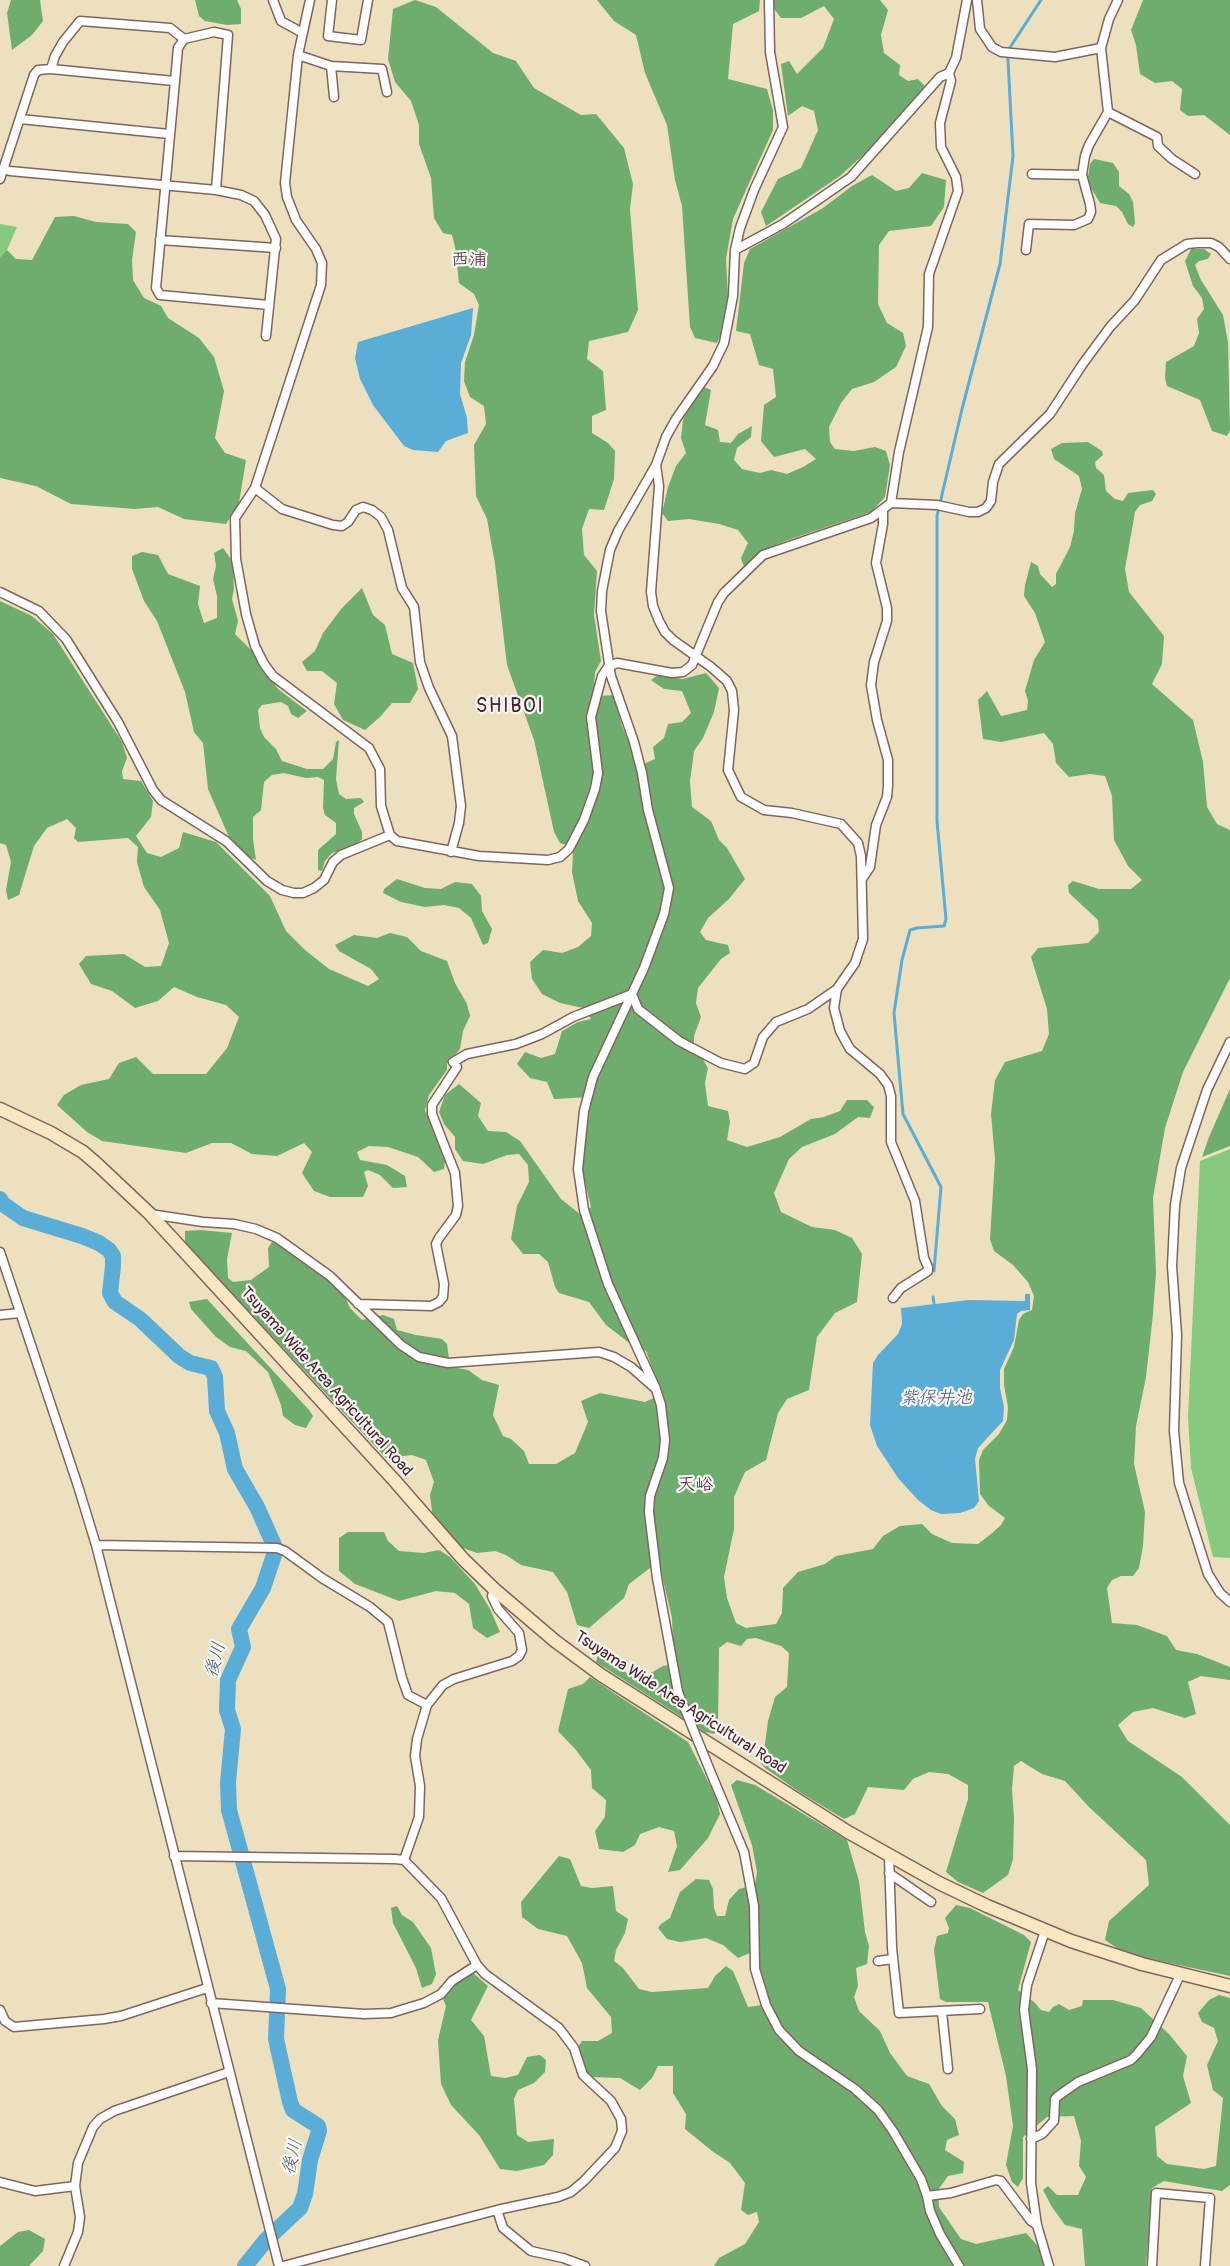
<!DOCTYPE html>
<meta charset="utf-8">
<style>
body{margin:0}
canvas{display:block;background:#ece0bf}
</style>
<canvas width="1230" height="2266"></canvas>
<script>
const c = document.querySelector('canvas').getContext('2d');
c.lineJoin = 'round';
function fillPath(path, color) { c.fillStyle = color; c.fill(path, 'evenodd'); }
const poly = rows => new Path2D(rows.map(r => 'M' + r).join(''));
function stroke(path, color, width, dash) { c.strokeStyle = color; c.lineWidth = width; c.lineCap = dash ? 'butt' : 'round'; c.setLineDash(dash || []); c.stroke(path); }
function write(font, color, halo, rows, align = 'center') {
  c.font = font + ' Pangolin,"Klee One",sans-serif'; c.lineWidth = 4.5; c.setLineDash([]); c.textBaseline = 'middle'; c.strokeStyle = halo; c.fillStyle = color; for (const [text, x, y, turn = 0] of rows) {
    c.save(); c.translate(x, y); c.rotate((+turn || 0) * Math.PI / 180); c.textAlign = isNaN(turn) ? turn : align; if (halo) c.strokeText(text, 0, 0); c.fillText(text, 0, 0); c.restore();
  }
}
fillPath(poly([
 [0,224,17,227,7,250,0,257],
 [1230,1149,1230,1558,1213,1557,1191,1468,1188,1417,1200,1161]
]), '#88c980');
fillPath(poly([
 [11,0,40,0,43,21,32,35,12,50,7,13],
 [195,0,237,0,241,9,241,24,227,25,205,21,199,16],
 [415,0,436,7,493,53,516,61,534,88,581,115,596,114,624,148,633,184,630,209,638,310,628,332,589,341,587,359,603,371,606,410,592,416,592,433,608,443,615,451,614,479,604,510,589,509,582,529,584,555,597,571,594,615,601,661,595,672,594,686,599,696,614,695,622,726,639,766,655,759,653,747,664,738,668,724,682,722,691,713,682,691,664,689,651,680,658,675,683,679,706,673,719,688,714,712,703,738,694,751,690,781,692,807,711,821,719,840,727,848,745,879,729,899,708,918,700,932,706,940,728,945,730,953,721,959,698,988,696,1003,701,1017,694,1036,694,1050,701,1056,708,1068,705,1083,708,1106,728,1111,730,1122,727,1140,747,1147,780,1137,811,1119,824,1117,840,1111,847,1100,867,1100,874,1107,870,1118,858,1117,835,1134,802,1147,789,1159,774,1193,781,1212,812,1227,835,1230,852,1238,862,1254,857,1302,835,1313,817,1337,809,1390,787,1399,778,1413,766,1460,745,1472,734,1497,734,1529,724,1577,727,1598,736,1623,746,1628,776,1624,782,1613,783,1588,798,1572,825,1564,836,1556,873,1549,883,1536,900,1526,922,1524,932,1534,952,1543,978,1544,991,1534,1001,1525,1005,1518,989,1506,980,1494,979,1460,983,1450,999,1434,1007,1420,1008,1407,1004,1385,1004,1369,1014,1347,1019,1320,1023,1314,1032,1310,1034,1296,1028,1282,1013,1265,994,1251,990,1239,995,1159,991,1114,995,1080,1005,1062,1042,1051,1049,1034,1047,1009,1031,957,1038,948,1088,943,1099,932,1098,920,1069,893,1068,885,1073,881,1099,889,1131,889,1142,880,1128,866,1114,840,1112,796,1105,776,1090,774,1069,777,1056,763,1053,744,1044,733,1001,742,983,739,978,700,987,691,1001,716,1027,710,1028,701,1025,691,1034,660,1045,642,1035,613,1024,596,1025,585,1031,562,1038,566,1040,574,1052,587,1056,584,1056,574,1070,547,1074,531,1075,513,1082,489,1079,476,1054,459,1051,449,1062,443,1088,442,1102,451,1103,455,1095,462,1096,468,1104,475,1106,491,1115,499,1123,501,1128,493,1153,490,1156,494,1152,501,1140,505,1135,512,1125,569,1129,592,1164,636,1162,664,1152,684,1193,720,1203,762,1207,807,1217,824,1230,830,1230,978,1183,1072,1165,1128,1153,1198,1156,1273,1153,1314,1146,1377,1136,1426,1134,1464,1145,1512,1143,1546,1139,1568,1133,1576,1121,1576,1112,1580,1107,1588,1112,1623,1137,1625,1167,1636,1176,1650,1197,1654,1230,1667,1230,1680,1201,1676,1188,1682,1196,1714,1185,1718,1153,1708,1133,1712,1118,1725,1128,1741,1182,1777,1230,1825,1230,1976,1146,1958,1120,1950,1105,1940,1109,1921,1149,1885,1146,1860,1089,1807,1065,1781,1042,1774,1021,1761,1014,1766,1012,1789,1014,1818,1013,1859,1008,1875,983,1893,958,1882,946,1872,968,1799,968,1785,948,1774,929,1772,913,1779,904,1790,868,1787,855,1814,844,1819,798,1791,765,1768,759,1761,764,1751,768,1721,775,1697,787,1687,789,1653,781,1646,756,1638,747,1639,741,1646,727,1642,719,1648,718,1729,714,1734,705,1732,596,1662,601,1645,605,1660,632,1676,644,1677,663,1666,677,1664,673,1646,672,1618,660,1567,650,1568,629,1584,624,1598,589,1628,577,1625,567,1592,553,1572,521,1565,506,1555,495,1551,477,1553,460,1547,433,1520,430,1495,434,1482,426,1460,412,1455,386,1458,185,1243,185,1231,200,1230,232,1233,227,1259,228,1278,233,1282,251,1280,269,1267,268,1248,272,1242,286,1247,322,1274,346,1299,350,1308,362,1320,383,1315,394,1319,397,1330,416,1335,442,1339,447,1344,449,1359,457,1368,468,1370,482,1380,499,1385,493,1415,503,1436,511,1439,524,1451,529,1464,556,1464,575,1453,588,1422,581,1401,600,1393,645,1402,662,1394,646,1351,628,1342,606,1325,589,1302,559,1293,555,1287,548,1262,539,1254,523,1254,511,1239,517,1206,529,1182,528,1165,519,1154,507,1155,483,1164,463,1161,455,1149,455,1137,444,1124,439,1112,445,1095,459,1084,481,1103,478,1116,488,1131,506,1132,520,1141,561,1199,581,1215,591,1207,583,1174,584,1133,590,1097,554,1099,547,1082,530,1078,517,1064,525,1052,541,1058,555,1054,562,1031,578,1022,591,1019,583,1008,560,1003,542,994,532,979,530,962,543,950,562,953,578,947,591,936,592,923,578,901,572,872,573,853,570,846,560,843,554,832,534,740,507,665,495,564,487,519,476,496,474,445,486,424,484,406,470,397,464,381,465,362,474,335,479,305,474,294,459,283,455,247,452,235,443,233,434,218,431,178,419,144,419,125,411,101,395,82,388,59,393,9],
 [597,0,760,0,759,11,733,24,728,79,767,89,773,110,773,130,733,219,726,259,728,297,723,330,717,343,695,338,690,327,682,206,675,180,667,125,645,73,636,35,614,21],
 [773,0,880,0,888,10,881,35,884,53,900,65,899,75,908,81,918,79,925,86,871,148,840,176,766,226,761,212,778,179,801,168,818,130,814,111,802,106,788,116,781,64,789,61,797,74,823,48,834,19,824,6,801,18,781,18,772,6],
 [1143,0,1230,0,1230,135,1204,115,1188,116,1180,110,1182,89,1172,81,1155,83,1140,74,1136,45,1131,30],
 [1094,159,1113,163,1119,172,1119,186,1129,194,1133,202,1135,223,1133,227,1128,224,1122,212,1116,206,1100,203,1091,188,1088,177,1090,164],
 [922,173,946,180,944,207,931,226,889,231,879,245,878,304,887,323,903,333,906,346,896,367,874,382,852,389,841,403,829,427,830,442,835,449,854,451,875,447,886,451,890,465,885,497,871,512,785,541,759,552,744,567,741,558,748,543,738,530,719,524,689,519,668,521,662,513,668,487,676,466,686,453,681,438,683,420,689,405,704,387,711,390,705,425,718,430,720,442,731,443,738,434,752,426,751,437,737,448,734,460,742,469,760,473,771,470,787,474,803,467,816,459,805,449,774,457,761,441,764,405,776,397,773,369,759,365,750,334,736,331,744,263,750,249,823,208,852,186,872,175,896,191,909,188],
 [74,216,96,222,128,224,136,232,132,260,133,280,144,298,161,306,168,318,199,338,214,357,224,391,215,438,225,453,246,460,239,503,226,524,184,519,158,507,135,509,71,504,36,486,0,478,0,257,7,250,16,259,32,260,55,217],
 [1191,249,1204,249,1211,254,1208,259,1199,261,1195,265,1201,280,1223,315,1228,342,1230,430,1227,436,1212,431,1200,400,1167,386,1165,378,1166,362,1194,346,1199,333,1197,319,1204,309,1202,298,1193,286,1185,261],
 [223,548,233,562,234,589,232,599,238,621,235,634,253,652,278,689,307,711,298,718,291,714,288,706,281,702,262,705,258,710,260,728,264,737,276,749,282,761,307,769,323,769,333,759,336,742,339,740,336,779,339,794,346,799,361,798,364,802,354,808,354,814,362,832,362,839,353,847,332,853,325,861,322,871,318,870,318,850,336,834,336,823,325,815,323,808,324,780,318,777,306,778,284,773,272,775,264,782,261,810,253,817,253,839,256,860,248,856,229,837,208,789,203,743,194,732,185,692,157,621,144,601,132,569,132,556,142,552,158,555,168,574,200,586,198,604,204,623,217,618,217,596,213,579,216,566,214,553],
 [362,588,373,615,385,625,392,654,413,663,418,689,410,703,392,703,380,717,365,730,343,720,334,704,337,683,322,671,307,671,302,662,315,651,323,633,342,608],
 [0,601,32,616,53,634,122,742,127,758,122,771,123,779,141,781,153,801,151,817,136,836,147,853,161,857,179,848,183,832,216,842,270,896,286,931,305,950,329,969,368,986,379,979,371,969,339,951,335,945,354,935,377,938,390,933,407,937,421,951,447,961,455,983,467,1004,470,1016,463,1031,460,1049,447,1064,447,1070,429,1095,425,1110,445,1161,444,1169,434,1172,418,1157,388,1147,369,1146,357,1152,360,1160,387,1165,405,1176,407,1187,393,1188,380,1175,368,1170,364,1172,368,1186,363,1197,330,1197,314,1191,302,1173,312,1152,304,1143,277,1156,252,1154,231,1143,212,1143,186,1153,102,1141,87,1132,57,1105,64,1095,81,1085,109,1079,119,1063,136,1057,153,1074,206,1074,227,1048,239,1017,226,1005,197,997,174,987,158,1001,135,1008,112,991,91,984,79,964,86,956,124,954,145,967,161,966,169,943,160,910,144,887,137,862,138,847,128,838,78,842,74,838,76,828,67,819,47,828,34,846,19,895,8,900,6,890,11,862,6,845,0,843],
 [397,879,425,888,441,889,455,882,472,884,481,896,482,911,492,929,488,943,483,945,471,918,459,908,444,905,425,907,401,902,383,893,384,889],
 [1230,1089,1230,1146,1202,1157,1209,1137],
 [207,1299,309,1410,313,1416,306,1428,295,1425,283,1416,281,1405,268,1372,246,1351,230,1347,216,1337,191,1309,189,1302],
 [348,1532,384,1532,388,1541,399,1551,424,1553,439,1550,450,1557,475,1584,490,1609,500,1632,487,1638,473,1628,469,1604,455,1593,436,1591,399,1601,355,1584,339,1571,339,1538],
 [590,1677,688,1742,716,1797,720,1814,708,1838,680,1870,668,1872,677,1846,674,1831,659,1827,640,1834,635,1845,623,1852,599,1849,595,1831,605,1817,606,1800,592,1788,591,1770,576,1750,558,1731,568,1689,583,1684],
 [737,1780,755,1785,847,1840,859,1881,865,1932,869,1946,867,1964,856,1968,858,1986,854,1997,859,2011,880,2031,890,2053,907,2076,929,2084,942,2106,955,2119,959,2135,947,2140,945,2150,964,2162,963,2173,948,2176,938,2190,939,2207,961,2239,976,2244,1026,2233,1038,2246,1045,2266,714,2266,719,2258,745,2244,759,2222,757,2212,748,2215,741,2210,745,2183,730,2163,712,2151,685,2129,686,2114,673,2093,673,2066,658,2066,652,2078,640,2090,620,2078,591,2077,583,2071,577,2049,582,2041,598,2041,612,2033,611,2017,587,1988,582,1963,567,1936,538,1929,522,1917,521,1902,559,1856,570,1859,581,1886,592,1888,613,1886,616,1911,628,1919,625,1933,616,1950,614,1961,623,1968,639,1989,652,1992,708,1988,715,1976,726,1966,733,1971,748,2007,762,2005,768,1996,760,1967,750,1953,738,1958,723,1945,706,1938,680,1942,667,1939,658,1928,661,1924,670,1918,680,1892,696,1879,709,1880,713,1889,714,1908,717,1916,725,1916,729,1900,739,1889,755,1885,757,1872,752,1845,731,1785],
 [956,1905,970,1908,1024,1935,1031,1942,1018,1990,1034,2002,1041,2010,1049,2012,1053,2007,1059,2004,1069,2010,1082,2006,1083,2000,1113,2000,1141,2008,1169,2034,1187,2056,1183,2076,1191,2103,1155,2127,1157,2156,1167,2164,1204,2169,1216,2166,1223,2098,1213,2090,1207,2065,1218,2041,1214,2028,1202,2022,1198,2013,1209,2000,1219,1995,1230,1998,1230,2185,1222,2191,1164,2181,1152,2188,1146,2266,1085,2266,1082,2229,1065,2225,1052,2207,1043,2190,1048,2186,1057,2195,1078,2195,1086,2177,1079,2166,1081,2141,1074,2116,1047,2117,1023,2137,1023,2178,1018,2187,1012,2182,1006,2165,1013,2126,1006,2076,988,2002,946,2002,940,1999,934,1950,937,1936,948,1933,949,1928,945,1918],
 [397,1906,402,1915,413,1922,431,1948,436,1974,432,1984,422,1988,416,1968,393,1923,391,1908],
 [472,1972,488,1986,471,2020,484,2036,491,2076,505,2078,518,2075,527,2057,540,2055,546,2060,545,2072,534,2083,518,2090,514,2099,517,2135,528,2142,554,2139,553,2155,544,2165,517,2171,500,2169,479,2135,451,2105,441,2084,438,2040,446,2006,443,1999,458,1982],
 [29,2230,45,2239,43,2251,29,2266,0,2266,0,2246,18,2232]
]), '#6ead6e');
fillPath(poly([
 [473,308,471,335,461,363,460,394,467,418,468,433,446,441,438,452,413,450,404,446,373,405,360,379,355,358,358,342],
 [1025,1294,1030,1294,1030,1310,1021,1311,1017,1314,1014,1340,1000,1370,1000,1388,1004,1407,1003,1421,978,1448,975,1459,979,1501,974,1508,960,1513,941,1514,931,1510,918,1500,898,1478,877,1446,870,1425,873,1363,878,1355,898,1334,902,1324,901,1308,969,1300,1025,1301]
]), '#5aadd6');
stroke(poly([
 [934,1271,941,1187,903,1114,894,1013,902,960,910,930,917,928,944,926,946,919,937,821,937,516,962,409,1000,264,1013,156,1008,60,1009,49,1041,0],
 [933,1297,934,1303]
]), '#5aadd6', 3);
stroke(poly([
 [0,1199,3,1204,23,1218,82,1236,99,1243,109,1250,113,1256,113,1266,110,1293,115,1302,140,1319,179,1356,190,1363,211,1368,215,1377,217,1411,227,1433,235,1469,257,1507,274,1545,274,1555,263,1588,239,1629,243,1647,228,1680,227,1710,233,1729,228,1782,229,1810,278,1989,276,2039,290,2102,293,2110,318,2126,319,2131,310,2160,305,2194,300,2208,266,2240,245,2266]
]), '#5aadd6', 16);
const street = poly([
 [273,0,281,21,301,32],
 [310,0,298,55,285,183,287,197,296,220,316,249,322,263,321,285,255,488,235,518,236,559,246,614,255,646,264,664,273,676,369,748,380,769,381,806,390,835,397,841,479,856,548,860,560,857,569,849,584,820,595,789,598,773,591,717,602,676,608,667,617,663,672,673,683,672,692,665,718,602,724,593,763,555,871,518,891,503,937,505,969,512,978,512,986,508,991,501,993,482,999,464,1050,414,1082,365,1110,327,1135,300,1161,260,1187,244,1197,243,1211,243,1219,247,1230,259],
 [332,0,328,36,361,40,368,0],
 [977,0,980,29,992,47,1001,52,1055,57,1101,48],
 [298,55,331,66,382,69,387,92],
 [331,66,334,97],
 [51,69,55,56,63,42,80,21,170,28,184,39],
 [1108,112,1157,137,1158,146,1172,159,1195,174],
 [20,119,169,134],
 [3,169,10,171,216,190,241,195,254,201,265,215,276,239,266,336],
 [1032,174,1082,175],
 [0,179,34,75,38,70,51,69,174,81],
 [216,190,228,35,214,32,184,39,178,48,156,288,160,295,269,305],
 [160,240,276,248],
 [735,250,783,224,851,177,940,77,949,73],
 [1026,250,1029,224,1074,225,1088,219,1091,212,1090,204,1082,175,1085,156,1089,145,1108,112,1101,48,1109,19,1118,0],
 [255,488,282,509,333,525,342,526,348,522,356,510,363,507,372,510,381,517,388,530,402,588,414,607,420,662,429,688,452,736,461,806,459,823,451,852],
 [891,503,899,452,928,327,929,274,958,191,956,177,941,147,940,123,951,81,949,73,956,58,967,0],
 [0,592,39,611,66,639,118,722,153,790,161,800,226,841,267,881,282,890,294,893,303,893,314,888,324,880,333,862,341,855,390,835],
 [862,879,870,867,876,825,887,797,888,786,888,760,877,720,871,685,874,662,887,621,887,608,876,563,883,524,883,510],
 [837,989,834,1008,840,1031,850,1049,880,1074,888,1085,891,1096,891,1142,915,1201,924,1258,928,1267,928,1271,901,1288,893,1298],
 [632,994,638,1009,679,1041,721,1063,745,1069,754,1063,763,1037,776,1022,808,1009,837,989,855,963,863,939,861,856,858,843,841,824,792,813,764,810,741,797,728,770,734,710,732,691,727,681,711,667,673,640,665,632,659,621,653,606,651,592,659,486,656,465],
 [1230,1042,1207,1090,1181,1168,1175,1205,1172,1266,1177,1335,1174,1431,1179,1483,1208,1574,1220,1593,1230,1602],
 [453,1062,467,1054,516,1044,542,1034,573,1017,632,994],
 [150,1214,203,1222,234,1224,256,1229,277,1238,330,1276,401,1345,419,1357,448,1363,599,1352,614,1357,631,1367,656,1389],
 [0,1252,78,1486,96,1545,279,2266],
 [358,1304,431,1306,439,1302,443,1297,444,1284,436,1244,439,1238,456,1215,458,1206,455,1173,432,1114,432,1105,457,1067],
 [0,1315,20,1313],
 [96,1545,277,1548,285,1551,322,1578,370,1607,388,1622,402,1678,408,1695,427,1705],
 [678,1692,657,1578,649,1512,650,1496,663,1458,665,1440,661,1405,656,1389,608,1284,584,1210,578,1169,584,1111,593,1077,644,968,664,914,669,888,648,810,642,773,634,742,611,676,601,611,602,591,610,550,618,531,656,465,666,437,676,419,713,366,724,343,733,296,735,250,740,228,754,190,783,127,770,52,769,0],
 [711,1773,744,1852,754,1906,755,1969,766,2005,779,2030,799,2051,855,2089,878,2110,893,2131,921,2179,927,2196,930,2211,940,2234,959,2266],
 [174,1856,395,1859,404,1860,441,1898,477,1965,485,1974,559,2028,574,2048,583,2075,611,2101,621,2119,622,2131,615,2148,584,2181,571,2192,558,2197,497,2210,283,2266],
 [889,1856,892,1948,899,2013,980,2009],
 [404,1860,419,1817,420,1786,415,1756,417,1739,427,1705,443,1685,454,1679,512,1661,519,1656,522,1650,519,1633,498,1609,492,1596,494,1589],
 [889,1873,931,1902],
 [1045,1931,1027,1985,1024,2010,1032,2069,1031,2183,1037,2225,1049,2266],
 [878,1961,893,1959],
 [211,2003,364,2014,391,2013,424,2003,441,1994,452,1981,477,1965],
 [0,2010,5,2021,14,2027,104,2019,121,2016,207,1988],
 [942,2012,948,2069],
 [1031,2139,1042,2134,1054,2121,1055,2099,1058,2096,1078,2082,1131,2060,1137,2054,1151,2037,1180,1975],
 [0,2182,35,2191,75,2186],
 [927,2196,951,2193,996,2180,1001,2181,1031,2221,1037,2225],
 [497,2210,503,2228,531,2251,563,2258,585,2266],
 [64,2266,78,2232,80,2217,75,2186,78,2163,93,2127,100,2119,114,2111,229,2072],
 [1152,2266,1156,2193,1210,2198,1205,2266]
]);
const secondary = poly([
 [0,1109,51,1133,83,1152,98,1165,149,1213,394,1480,463,1559,494,1589,555,1641,601,1675,848,1832,939,1883,987,1906,1071,1941,1142,1964,1230,1986]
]);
stroke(street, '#83635f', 11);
stroke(secondary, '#83635f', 15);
stroke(street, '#fff', 8);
stroke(secondary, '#f9e7c3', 12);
const streetBridge = poly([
 [678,1692,711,1773]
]);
stroke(streetBridge, '#83635f', 11, []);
stroke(streetBridge, '#fff', 8);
write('16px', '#4a1f2b', '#f6f6f2', [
 ["Tsuyama Wide Area Agricultural Road",326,1382,48],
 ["Tsuyama Wide Area Agricultural Road",680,1703,33]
]);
write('18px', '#4a1f2b', '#f6f6f2', [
 ["西浦",469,260],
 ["天峪",695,1485]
]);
write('italic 18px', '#50586f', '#f6f6f2', [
 ["紫保井池",936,1398],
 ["後川",216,1660,-75],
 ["後川",293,2157,-76]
]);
c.letterSpacing = '1.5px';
write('20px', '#4a1f2b', '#f6f6f2', [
 ["SHIBOI",510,707]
]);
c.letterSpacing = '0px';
</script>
